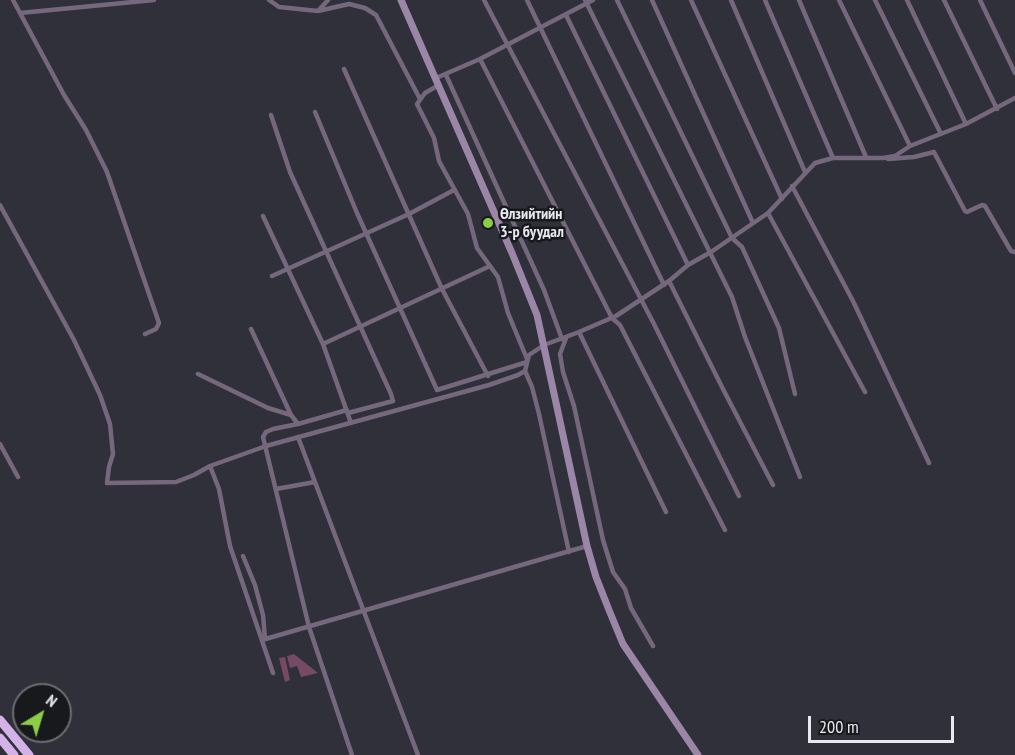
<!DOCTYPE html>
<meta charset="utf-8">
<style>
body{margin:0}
#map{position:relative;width:1015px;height:755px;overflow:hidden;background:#30303a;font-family:"PT Sans Narrow",sans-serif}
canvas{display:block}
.north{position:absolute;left:12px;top:683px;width:60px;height:60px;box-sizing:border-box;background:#18191d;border:2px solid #6b6c71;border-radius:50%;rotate:38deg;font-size:16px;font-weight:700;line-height:24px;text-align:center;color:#e8e8ee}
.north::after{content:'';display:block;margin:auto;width:21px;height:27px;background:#8bce46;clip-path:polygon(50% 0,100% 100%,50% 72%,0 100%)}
.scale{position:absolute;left:808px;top:716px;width:146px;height:27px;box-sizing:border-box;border:3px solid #e8e8ee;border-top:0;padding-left:8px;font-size:18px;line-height:21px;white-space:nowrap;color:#e8e8ee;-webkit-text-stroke:4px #18191d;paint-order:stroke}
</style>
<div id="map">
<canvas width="1015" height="755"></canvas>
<div class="north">N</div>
<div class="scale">200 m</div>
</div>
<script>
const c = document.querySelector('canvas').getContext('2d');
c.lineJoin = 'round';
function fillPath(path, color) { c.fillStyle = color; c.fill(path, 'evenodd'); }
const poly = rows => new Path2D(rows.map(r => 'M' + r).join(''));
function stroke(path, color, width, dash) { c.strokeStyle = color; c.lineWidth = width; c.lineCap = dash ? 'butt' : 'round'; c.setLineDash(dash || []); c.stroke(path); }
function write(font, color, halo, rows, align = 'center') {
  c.font = font + ' "PT Sans Narrow",sans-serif'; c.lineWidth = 5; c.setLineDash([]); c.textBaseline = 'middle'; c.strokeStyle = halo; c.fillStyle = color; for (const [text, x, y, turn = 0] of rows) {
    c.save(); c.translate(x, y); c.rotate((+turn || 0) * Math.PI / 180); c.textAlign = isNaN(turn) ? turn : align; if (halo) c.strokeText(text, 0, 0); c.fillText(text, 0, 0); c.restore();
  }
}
fillPath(poly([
 [294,654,318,673,301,677,297,666,290,668,287,656],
 [285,657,290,680,285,682,279,658]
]), '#764a65');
stroke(poly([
 [13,0,64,95,86,130,107,172,159,323,156,329,145,334],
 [269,0,279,7,318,11,328,0],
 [484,0,654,324,739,496],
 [527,0,664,285],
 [585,0,732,297,745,337,800,477],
 [617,0,732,238,742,247,779,328,795,394],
 [652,0,753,223],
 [691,0,782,199],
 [731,0,805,172],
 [765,0,833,158],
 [799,0,866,157],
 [839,0,910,146],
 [875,0,941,134],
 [907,0,966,124],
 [944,0,997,109],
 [980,0,1015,73],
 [318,11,349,4,365,8,376,15,420,99],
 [20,13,154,0],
 [566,15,688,265],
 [480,59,612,318,620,325,725,530],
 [344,69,442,289,488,376],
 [446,75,544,290,562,339],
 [436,78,480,59,593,0],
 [439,85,425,93,417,104,434,138,439,161,468,214,477,248,498,277,508,313,527,359],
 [315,112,357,213,437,390,527,362],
 [271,115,290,172,391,394,393,401,348,413],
 [888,159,914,157,934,152,965,211,967,212,982,205,985,206,1011,251,1015,252],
 [792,186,854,303,929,463],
 [0,205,74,340,100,395,110,424,113,454,109,467,107,483,176,482,194,475,210,466,266,446,489,385,518,375,525,371,529,355,544,345,579,332,616,316,669,281,688,265,711,252,768,213,815,163,833,158,883,158,895,156,910,146,966,124,1015,98],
 [768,213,865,392],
 [263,216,323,344,351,423],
 [272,276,409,214,454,190],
 [669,281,724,391,773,485],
 [251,329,291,415,298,424,347,410],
 [579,332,666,512],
 [566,338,560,354,563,372,574,406,603,540,613,572,625,589,631,608,653,646],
 [323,344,490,266],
 [525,371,532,387,539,414,569,552],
 [198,374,268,408,291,415],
 [298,424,273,429,266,432,263,437,309,627,352,755],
 [298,437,418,755],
 [0,444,18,477],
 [210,466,219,489,230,546,273,673],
 [276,489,315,482],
 [243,556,255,585,263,615,265,639],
 [262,640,587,546]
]), '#75687d', 4.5);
stroke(poly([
 [401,0,512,253,537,315,587,546,596,577,609,610,623,644,698,755]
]), '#9b86a8', 7);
stroke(poly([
 [0,720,29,755],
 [0,738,14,755]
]), '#d3b2e7', 9);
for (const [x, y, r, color] of [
 [488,223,6,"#8bce46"]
]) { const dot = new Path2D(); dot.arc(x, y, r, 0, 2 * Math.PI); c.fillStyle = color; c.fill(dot); stroke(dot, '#18191d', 2); }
write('bold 16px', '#e8e8ee', '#18191d', [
 ["Өлзийтийн",500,214],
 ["3-р буудал",500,232]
], 'left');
</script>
